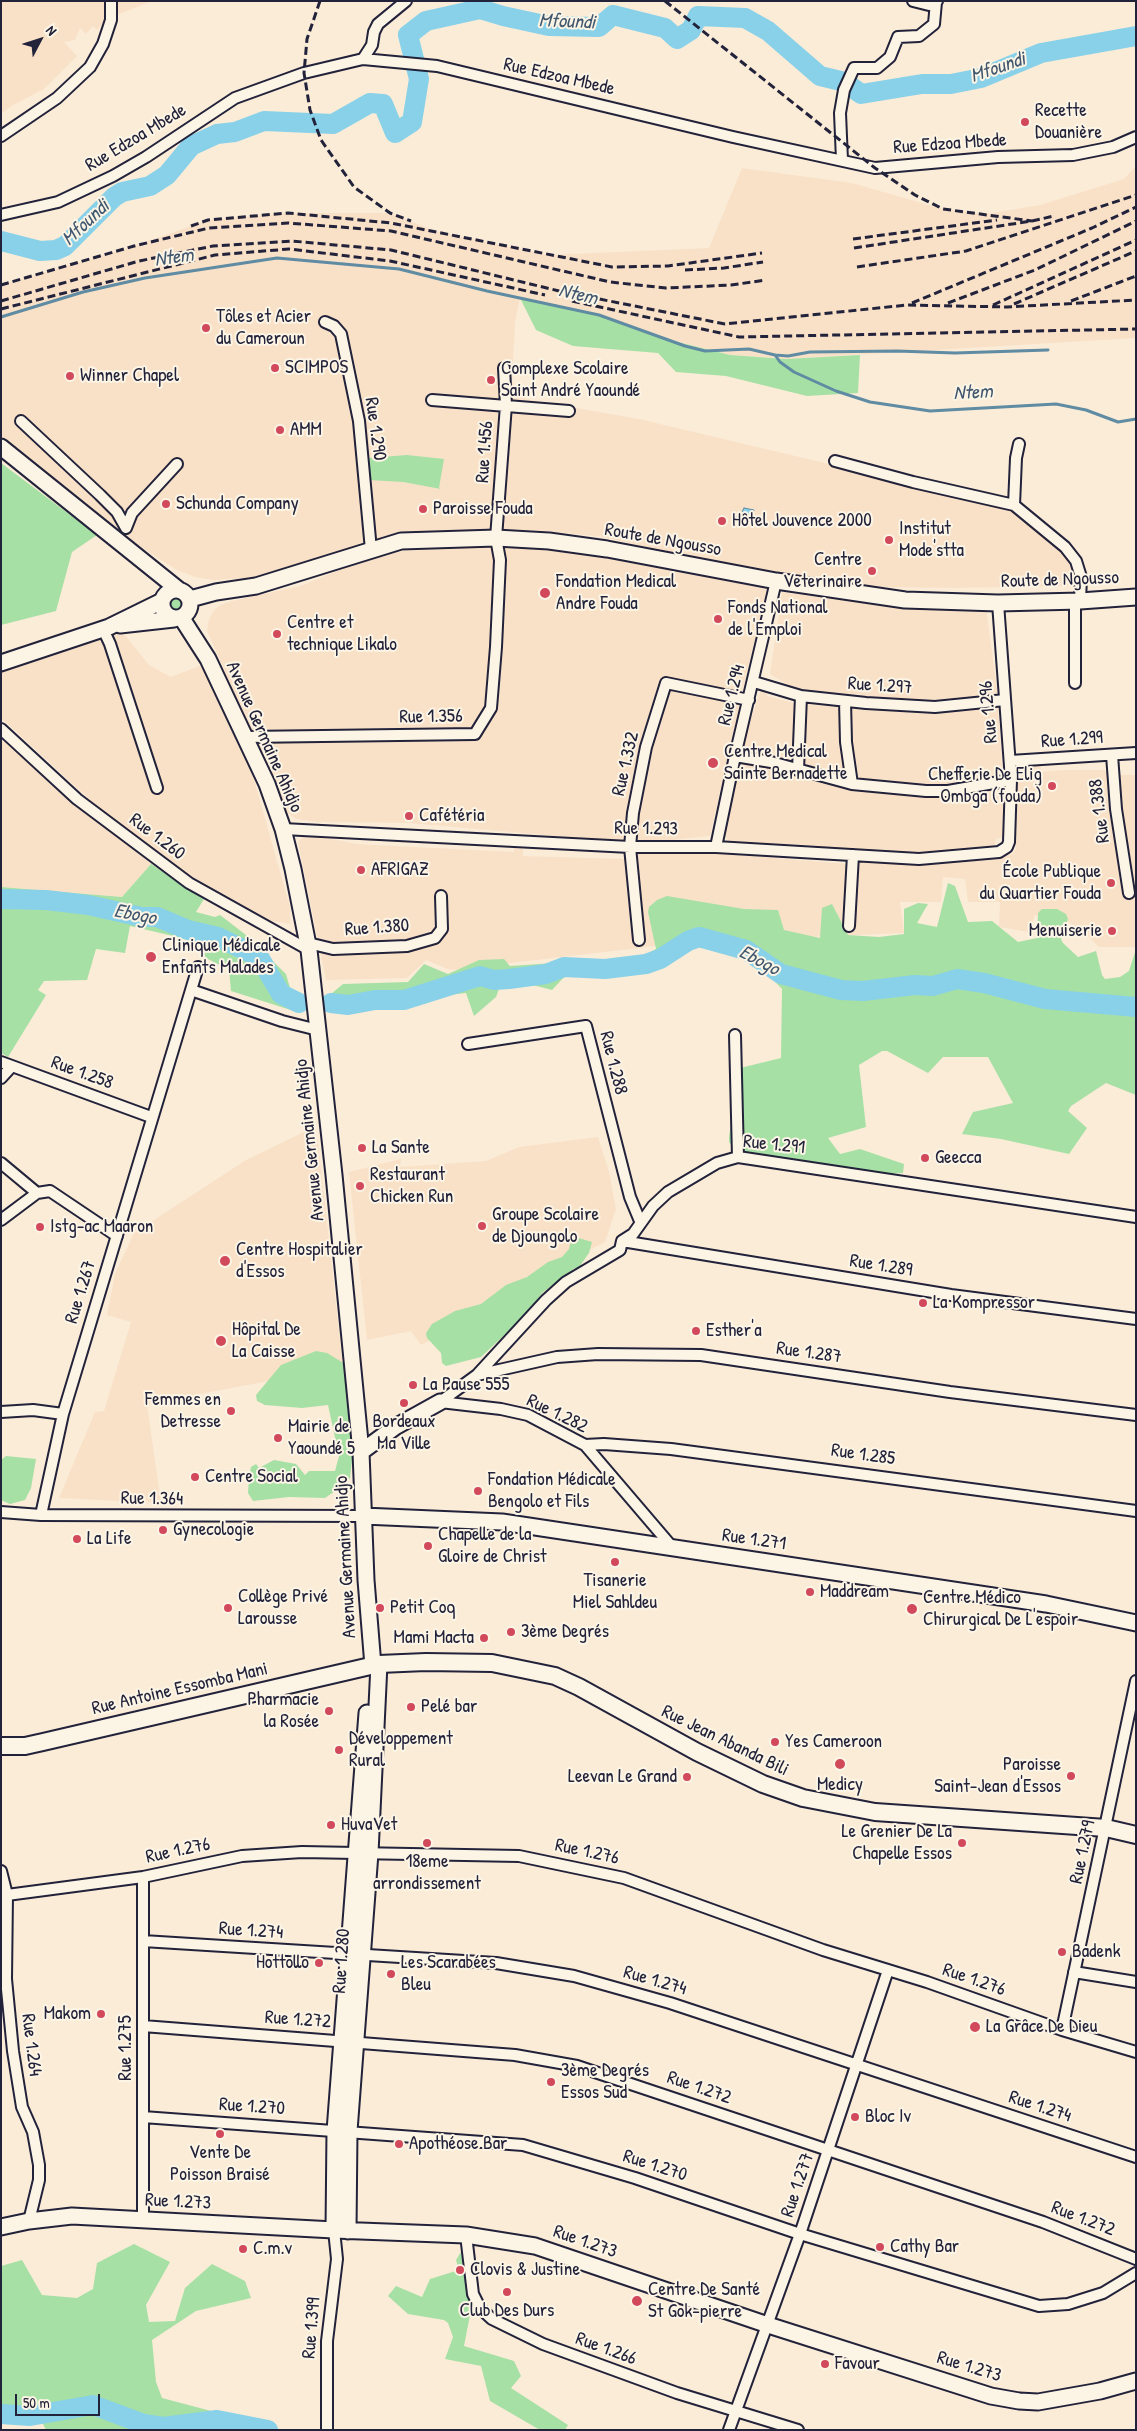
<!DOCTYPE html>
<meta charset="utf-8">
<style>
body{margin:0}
#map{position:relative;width:1137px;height:2431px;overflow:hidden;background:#fbecd8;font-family:"Patrick Hand",sans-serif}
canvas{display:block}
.frame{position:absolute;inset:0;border:2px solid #22223b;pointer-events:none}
.north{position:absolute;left:15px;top:15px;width:50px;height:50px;-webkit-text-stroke:4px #fcf5e5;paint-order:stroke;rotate:50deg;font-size:14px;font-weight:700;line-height:20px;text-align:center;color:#22223b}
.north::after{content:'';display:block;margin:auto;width:18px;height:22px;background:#22223b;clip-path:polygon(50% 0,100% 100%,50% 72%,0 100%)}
.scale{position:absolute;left:15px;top:2394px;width:85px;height:22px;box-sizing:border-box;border:2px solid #22223b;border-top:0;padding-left:6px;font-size:15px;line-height:18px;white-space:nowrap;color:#22223b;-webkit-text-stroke:4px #fcf5e5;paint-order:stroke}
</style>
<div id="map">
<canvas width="1137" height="2431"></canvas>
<div class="frame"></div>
<div class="north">N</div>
<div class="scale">50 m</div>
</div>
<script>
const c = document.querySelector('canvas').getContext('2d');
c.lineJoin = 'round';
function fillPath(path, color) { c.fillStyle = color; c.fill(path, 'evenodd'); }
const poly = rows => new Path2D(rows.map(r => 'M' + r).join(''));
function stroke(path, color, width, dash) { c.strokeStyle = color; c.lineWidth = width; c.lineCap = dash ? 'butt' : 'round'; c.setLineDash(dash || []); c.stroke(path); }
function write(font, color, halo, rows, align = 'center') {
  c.font = font + ' "Patrick Hand",sans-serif'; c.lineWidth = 4; c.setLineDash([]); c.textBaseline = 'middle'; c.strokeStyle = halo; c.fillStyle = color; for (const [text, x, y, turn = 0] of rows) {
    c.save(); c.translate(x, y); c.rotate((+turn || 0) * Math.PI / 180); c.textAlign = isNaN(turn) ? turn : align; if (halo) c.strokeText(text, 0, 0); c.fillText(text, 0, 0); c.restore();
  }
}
fillPath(poly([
 [1,1,152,1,107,19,97,30,93,26,86,34,80,28,75,40,64,42,77,56,44,89,13,105,1,114],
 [1136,166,1136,338,786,359,730,355,678,342,599,315,520,298,515,322,512,382,526,399,639,419,1015,508,1061,545,1075,570,1076,586,951,588,881,587,800,578,739,568,602,537,548,531,500,529,430,531,390,535,272,573,248,578,213,580,195,577,177,570,145,550,1,438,1,285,134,246,208,220,288,213,390,213,435,231,548,255,709,248,742,168,852,183,943,209,986,214,1040,205,1124,179],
 [504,546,539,548,605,557,767,589,741,696,744,697,742,714,738,714,734,729,710,836,653,842,613,841,408,823,317,822,296,819,287,812,207,631,209,619,214,610,220,605,232,601,300,586,377,555,404,551],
 [782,592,884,605,986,608,998,696,925,701,890,700,857,694,842,696,814,694,796,690,770,674],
 [118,632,125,635,149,665,171,677,202,665,251,769,290,907,290,924,265,920,229,903,180,871,153,847,130,835,99,808,1,718,1,673],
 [761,690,767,691,767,696,793,703,882,711,929,714,998,708,1002,765,1009,774,1005,837,996,839,995,846,989,849,955,852,913,852,912,856,833,850,795,844,780,846,729,842,725,836,731,803,748,726],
 [1,733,51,779,151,864,122,897,1,887],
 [1020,766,1041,766,1041,772,1064,770,1104,770,1114,775,1136,775,1136,947,1099,947,1085,933,1062,918,1035,915,1029,932,999,927,1000,902,968,902,965,879,943,877,941,902,900,902,904,933,782,938,751,912,665,945,450,970,426,960,407,978,326,980,298,842,303,837,312,835,357,844,514,852,514,848,523,849,523,856,626,859,635,853,723,854,848,864,858,858,922,864,981,860,1013,854,1016,849,1016,771],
 [310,1129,316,1133,318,1141,343,1367,147,1404,161,1503,59,1498,95,1412,104,1411,131,1322,107,1315,115,1274,134,1233,246,1160],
 [598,1137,609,1172,616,1209,605,1242,580,1255,515,1296,421,1345,411,1331,367,1340,349,1172,401,1159,400,1167,486,1161,519,1147]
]), '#f9e1c8');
fillPath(poly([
 [520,298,599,315,678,342,730,355,786,359,860,355,858,393,807,396,726,376,676,372,658,353,573,346,536,330],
 [407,455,444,459,439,488,441,489,403,482,369,480,368,458],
 [1,463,97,535,72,552,56,611,1,625],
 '169 604a7 7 0 1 1 14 0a7 7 0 1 1-14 0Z',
 [151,864,204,899,196,912,215,917,220,915,246,935,286,974,297,1012,231,991,229,970,206,958,195,941,130,926,125,953,96,949,87,980,44,981,38,990,46,995,8,1057,1,1053,1,887,122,897],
 [948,883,955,886,968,922,992,921,1018,942,1037,938,1038,913,1042,909,1057,909,1066,914,1068,919,1061,939,1063,943,1078,957,1096,951,1102,975,1105,979,1120,977,1129,971,1136,949,1136,1095,1106,1083,1071,1106,1068,1111,1087,1128,1069,1154,1001,1139,962,1134,973,1112,1013,1103,988,1057,943,1057,928,1073,887,1051,882,1051,859,1065,866,1127,828,1138,840,1154,860,1149,904,1164,903,1173,887,1174,760,1159,739,1154,729,1142,729,1137,740,1068,781,1058,782,989,759,965,699,941,651,968,628,974,568,973,552,990,521,982,499,989,496,997,474,1016,466,993,396,1001,360,1009,331,994,343,984,408,982,424,964,448,974,479,960,504,959,510,966,641,957,656,949,648,912,649,907,657,900,667,896,744,909,778,910,784,930,820,938,822,908,832,904,848,935,879,937,904,934,904,909,918,903,928,904,917,923,937,927],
 [572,1236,592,1242,589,1253,577,1270,575,1268,542,1293,531,1310,481,1357,446,1366,442,1363,441,1353,427,1338,426,1333,432,1324,455,1311,481,1304,506,1285,527,1277,548,1262,562,1257,569,1249],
 [316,1351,327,1353,350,1367,351,1380,346,1395,353,1451,350,1478,347,1483,325,1498,289,1497,253,1501,248,1493,249,1477,251,1467,256,1464,259,1468,274,1460,296,1464,305,1475,309,1471,335,1471,339,1456,328,1405,302,1408,265,1405,257,1401,256,1395,281,1365],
 [6,1456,36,1459,31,1488,25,1500,10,1504,1,1500,1,1460],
 [134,2244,170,2262,146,2305,149,2322,175,2321,185,2288,212,2264,245,2281,251,2298,196,2311,152,2340,156,2382,162,2398,283,2430,46,2430,41,2420,1,2418,1,2266,22,2260,42,2295,77,2298,93,2289,97,2263],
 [461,2252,471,2310,464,2346,514,2361,521,2376,511,2388,568,2425,565,2430,540,2430,490,2401,481,2366,445,2359,453,2337,448,2323,444,2320,408,2314,388,2296,396,2286,422,2297,430,2279,459,2270,456,2260]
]), '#a6e0a5');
const water = poly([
 [744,508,754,510,751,521,736,517,742,512,744,508]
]);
fillPath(water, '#88d1e9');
stroke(water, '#5f8ba3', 1);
stroke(poly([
 [479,1,480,9],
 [1,317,83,292,145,278,277,258,399,269,487,291,599,315,685,346,705,351,749,349,775,355,780,362,794,372,836,391,870,402,930,411,1056,404,1086,410,1118,422,1136,419],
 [775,355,788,356,810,352,897,351,955,353,1048,350]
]), '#5f8ba3', 3);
stroke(poly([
 [1,241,40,251,56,250,65,246,114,197,122,192,150,186,167,175,191,146,217,134,235,132,264,121,333,124,370,103,383,104,395,133,412,122,419,79,408,35,426,21,480,9,503,16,549,26,599,27,613,15,665,28,677,39,691,30,698,16,745,18,768,31,820,76,845,82,861,94,922,84,951,84,981,78,1041,53,1136,36],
 [1,899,46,900,88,905,142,917,157,917,188,930,218,937,259,957,281,994,299,1003],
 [331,1003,348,1005,375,1000,404,1000,480,976,494,980,509,979,546,974,564,967,605,969,646,964,660,959,688,941,699,937,746,950,781,974,841,990,863,991,915,985,933,986,957,979,984,983,1045,999,1136,1007],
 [1,2414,30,2416,93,2405,144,2424,163,2427,217,2420,268,2430]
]), '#88d1e9', 20);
const street = poly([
 [913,1,929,5,937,1],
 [363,59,372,45,374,32,378,24,406,1],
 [1,136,57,98,90,67,103,44,111,20,111,1],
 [842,160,840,113,844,90,854,68,877,68,890,57,898,37,919,36,934,24,936,2],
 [1,215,58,202,113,176,146,157,235,98,304,73,363,59,437,66,733,137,875,168,998,157,1073,155,1113,147,1136,137],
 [325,322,334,326,341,334,359,421,371,550],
 [432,400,569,411],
 [21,421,100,495,117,512,126,528],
 [1019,444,1016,458,1014,505,1065,547,1076,561,1081,577,1080,601],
 [835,461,913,482,1014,505],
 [126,528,132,513,177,464],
 [1075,601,1075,683],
 [103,629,110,644,157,788],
 [754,682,801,696,866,703,935,707,1005,700],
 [845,701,846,742,852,784],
 [1,729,77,799,189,883,309,950],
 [246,737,475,734,491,708,496,647,500,560,496,538,506,405,504,368],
 [1112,755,1116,809,1129,893],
 [735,756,771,762,852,784,926,791,948,791,1011,780],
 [1010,761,1136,753],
 [798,770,801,696],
 [283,829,630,847,716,847,919,859,999,852,1007,847,1009,842,1011,780,998,603],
 [716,847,735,756,776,581],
 [849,926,853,855],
 [639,940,630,847,633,813,646,747,666,683,749,700],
 [308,943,333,949,407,946,435,938,442,929,441,896],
 [191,990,282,1021,318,1030],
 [735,1035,738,1157],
 [468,1044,586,1026,630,1197,640,1221],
 [1,1062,151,1117],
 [1,1078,12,1066],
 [1,1163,37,1193],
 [1,1220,37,1193,50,1191,117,1236],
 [622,1241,951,1295,1136,1319],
 [477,1375,557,1357,598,1354,701,1355,950,1392,1136,1415],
 [440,1402,477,1375,546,1300,566,1282,620,1250,622,1241,633,1234,653,1206,668,1192,717,1163,738,1157,1136,1217],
 [440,1402,501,1409,528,1415,585,1445,673,1548],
 [1,1412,33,1410,63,1414],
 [585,1445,604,1444,671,1449,1136,1511],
 [1,1512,41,1515,363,1516],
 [41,1515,63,1414,198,967],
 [1,1871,7,1895,6,1979,13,2051,22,2107,33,2132,39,2165,39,2180,29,2221],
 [143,1877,143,2220],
 [7,1895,143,1877,242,1856,302,1852,519,1856,624,1878,823,1950,927,1982,1062,2030,1136,2052],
 [143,1941,496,1963,574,1976,670,2003,1136,2157],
 [1074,1972,1136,1982],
 [143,2026,515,2055,577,2066,1043,2222,1136,2259],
 [1062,2030,1136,1681],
 [143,2117,523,2145,635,2178,800,2234,1039,2306,1068,2304,1103,2293,1136,2273],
 [466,2235,473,2294,480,2308,492,2319,543,2344,677,2393,798,2430],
 [327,2430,327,2341,337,2259,334,2230],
 [729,2430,800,2234,888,1970]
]);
const secondary = poly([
 [1,447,179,590],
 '162 604a14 14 0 1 1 28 0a14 14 0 1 1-28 0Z',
 [190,599,216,592,256,586,401,541,496,538,549,541,607,549,776,581,905,600,998,603,1080,601,1136,597],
 [181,617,208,659,267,784,283,829,293,869,309,950,334,1175,361,1452,366,1580,373,1666],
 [120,625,174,619],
 [1,663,109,627,162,601],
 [361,1452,395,1427,440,1402],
 [363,1516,502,1522,1046,1604,1136,1623],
 [1,2227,29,2221,72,2216,334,2230,466,2235,535,2246,768,2325,991,2396,1019,2401,1038,2402,1100,2391,1136,2381],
 [334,2230,335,2131,367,1713],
 [348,2231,349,2131,370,1853,379,1664]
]);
const primary = poly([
 [1,1746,25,1746,43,1742,379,1664,426,1662,492,1663,555,1676,579,1687,697,1752,763,1784,803,1798,875,1812,1106,1828,1136,1835]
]);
stroke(street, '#22223b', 14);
stroke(secondary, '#22223b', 19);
stroke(primary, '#22223b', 20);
stroke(street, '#fcf5e5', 10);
stroke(secondary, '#fcf5e5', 15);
stroke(primary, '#fcf5e5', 16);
stroke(poly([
 [320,1,307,39,304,73,310,110,321,140,354,187,390,213,411,221],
 [665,1,875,168,915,195,943,209,1032,221],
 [191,226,208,220,288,213,391,223,612,267,668,266,762,253],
 [853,239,997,220],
 [854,248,1032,221,1054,216],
 [857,267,966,251,1136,195],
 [685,270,724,268,763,262],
 [1,285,134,246,209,228,288,223,391,231,610,282,666,288,731,285,766,280],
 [1,301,139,261,213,246,292,241,391,250,559,291,725,324,907,305,1007,307,1136,300],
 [572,301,739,337,1136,329],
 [1071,301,1136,276],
 [912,303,1092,228,1136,207],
 [948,303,1035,270,1136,221],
 [1014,304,1136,251],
 [993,305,1136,240],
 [1,309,215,255,289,249,390,261,545,295]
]), '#22223b', 3, [8, 4]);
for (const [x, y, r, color] of [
 [1025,122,5,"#d1495b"],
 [206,328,5,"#d1495b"],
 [275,368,5,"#d1495b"],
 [70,376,5,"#d1495b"],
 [491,380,5,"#d1495b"],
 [280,430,5,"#d1495b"],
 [166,504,5,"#d1495b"],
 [423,509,5,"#d1495b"],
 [722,521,5,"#d1495b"],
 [889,540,5,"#d1495b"],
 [872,571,5,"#d1495b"],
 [545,593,6,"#d1495b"],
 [718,619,5,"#d1495b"],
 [277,634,5,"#d1495b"],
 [713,763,6,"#d1495b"],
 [1052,786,5,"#d1495b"],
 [409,816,5,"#d1495b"],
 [361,870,5,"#d1495b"],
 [1111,883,5,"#d1495b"],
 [1112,931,5,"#d1495b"],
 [151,957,6,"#d1495b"],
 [362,1148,5,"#d1495b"],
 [925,1158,5,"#d1495b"],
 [360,1186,5,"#d1495b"],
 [482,1226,5,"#d1495b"],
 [40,1227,5,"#d1495b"],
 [225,1261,6,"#d1495b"],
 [923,1303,5,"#d1495b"],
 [696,1331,5,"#d1495b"],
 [221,1341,6,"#d1495b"],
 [413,1385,5,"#d1495b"],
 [404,1403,5,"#d1495b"],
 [231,1411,5,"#d1495b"],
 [278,1438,5,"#d1495b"],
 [195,1477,5,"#d1495b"],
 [478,1491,5,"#d1495b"],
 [163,1530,5,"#d1495b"],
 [77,1539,5,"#d1495b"],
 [428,1546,5,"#d1495b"],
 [615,1562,5,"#d1495b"],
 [810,1592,5,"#d1495b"],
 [228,1608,5,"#d1495b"],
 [380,1608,5,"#d1495b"],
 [912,1609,6,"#d1495b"],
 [511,1632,5,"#d1495b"],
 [484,1638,5,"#d1495b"],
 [411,1707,5,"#d1495b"],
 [329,1711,5,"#d1495b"],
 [775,1742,5,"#d1495b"],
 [339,1750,5,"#d1495b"],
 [840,1764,6,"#d1495b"],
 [1071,1776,5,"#d1495b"],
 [687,1777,5,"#d1495b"],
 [331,1825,5,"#d1495b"],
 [427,1843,5,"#d1495b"],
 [962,1843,5,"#d1495b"],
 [1062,1952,5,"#d1495b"],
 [319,1963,5,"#d1495b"],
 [391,1974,5,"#d1495b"],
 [101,2014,5,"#d1495b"],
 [975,2027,6,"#d1495b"],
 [551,2082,5,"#d1495b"],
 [855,2117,5,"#d1495b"],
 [220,2134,5,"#d1495b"],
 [399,2144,5,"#d1495b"],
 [880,2247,5,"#d1495b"],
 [243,2249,5,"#d1495b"],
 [460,2270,5,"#d1495b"],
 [507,2292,5,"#d1495b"],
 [637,2301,6,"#d1495b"],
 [825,2364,5,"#d1495b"]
]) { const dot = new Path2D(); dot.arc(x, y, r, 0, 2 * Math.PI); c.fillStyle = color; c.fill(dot); stroke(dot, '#fcf5e5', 2); }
write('19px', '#22223b', '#fcf5e5', [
 ["Rue Edzoa Mbede",559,77,13],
 ["Rue Edzoa Mbede",136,138,-31],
 ["Rue Edzoa Mbede",950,144,-4],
 ["Rue 1.290",375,429,82],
 ["Rue 1.456",485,452,-86],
 ["Route de Ngousso",663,540,10],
 ["Route de Ngousso",1060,580,-2],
 ["Rue 1.297",880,686,4],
 ["Rue 1.294",732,695,-76],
 ["Rue 1.296",989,712,-95],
 ["Rue 1.356",431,717,-1],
 ["Avenue Germaine Ahidjo",264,737,66],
 ["Rue 1.299",1072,740,-4],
 ["Rue 1.332",626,764,-77],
 ["Rue 1.388",1100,811,-97],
 ["Rue 1.293",646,829,1],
 ["Rue 1.260",157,837,37],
 ["Rue 1.380",377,928,-4],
 ["Rue 1.288",613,1063,76],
 ["Rue 1.258",82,1073,20],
 ["Avenue Germaine Ahidjo",310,1140,-96],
 ["Rue 1.291",774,1145,6],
 ["Rue 1.289",881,1266,9],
 ["Rue 1.267",81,1292,-73],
 ["Rue 1.287",809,1353,8],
 ["Rue 1.282",557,1414,26],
 ["Rue 1.285",863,1455,8],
 ["Rue 1.364",152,1499,1],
 ["Rue 1.271",754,1540,8],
 ["Avenue Germaine Ahidjo",346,1557,-93],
 ["Rue Antoine Essomba Mani",180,1689,-13],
 ["Rue Jean Abanda Bili",725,1741,26],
 ["Rue 1.276",178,1851,-12],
 ["Rue 1.276",587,1852,12],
 ["Rue 1.279",1083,1852,-78],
 ["Rue 1.274",251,1931,4],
 ["Rue 1.280",342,1961,-86],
 ["Rue 1.276",974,1980,19],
 ["Rue 1.274",655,1981,16],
 ["Rue 1.272",298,2020,4],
 ["Rue 1.264",31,2045,83],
 ["Rue 1.275",126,2048,-90],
 ["Rue 1.272",699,2088,19],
 ["Rue 1.270",252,2107,4],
 ["Rue 1.274",1040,2107,18],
 ["Rue 1.270",655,2166,18],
 ["Rue 1.277",798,2185,-71],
 ["Rue 1.273",178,2202,3],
 ["Rue 1.272",1083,2219,21],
 ["Rue 1.273",585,2242,19],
 ["Rue 1.399",312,2328,-85],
 ["Rue 1.266",606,2349,20],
 ["Rue 1.273",969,2367,17]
]);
write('19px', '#22223b', '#fcf5e5', [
 ["Recette",1035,111],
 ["Douanière",1035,133],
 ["Tôles et Acier",216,317],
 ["du Cameroun",216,339],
 ["SCIMPOS",285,368],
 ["Complexe Scolaire",501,369],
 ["Saint André Yaoundé",501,391],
 ["Winner Chapel",80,376],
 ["AMM",290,430],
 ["Schunda Company",176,504],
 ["Paroisse Fouda",433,509],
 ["Hôtel Jouvence 2000",732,521],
 ["Institut",899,529],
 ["Mode'stta",899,551],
 ["Centre",862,560,"right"],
 ["Veterinaire",862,582,"right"],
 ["Fondation Medical",556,582],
 ["Andre Fouda",556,604],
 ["Fonds National",728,608],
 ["de l'Emploi",728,630],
 ["Centre et",287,623],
 ["technique Likalo",287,645],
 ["Centre Medical",724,752],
 ["Sainte Bernadette",724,774],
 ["Chefferie De Elig",1042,775,"right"],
 ["Ombga (fouda)",1042,797,"right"],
 ["Cafétéria",419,816],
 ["AFRIGAZ",371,870],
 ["École Publique",1101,872,"right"],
 ["du Quartier Fouda",1101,894,"right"],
 ["Menuiserie",1102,931,"right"],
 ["Clinique Médicale",162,946],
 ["Enfants Malades",162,968],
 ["La Sante",372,1148],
 ["Geecca",935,1158],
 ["Restaurant",370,1175],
 ["Chicken Run",370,1197],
 ["Groupe Scolaire",492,1215],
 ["de Djoungolo",492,1237],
 ["Istg-ac Maaron",50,1227],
 ["Centre Hospitalier",236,1250],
 ["d'Essos",236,1272],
 ["La Kompressor",933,1303],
 ["Hôpital De",232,1330],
 ["La Caisse",232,1352],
 ["Esther'a",706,1331],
 ["La Pause 555",423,1385],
 ["Femmes en",221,1400,"right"],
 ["Detresse",221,1422,"right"],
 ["Bordeaux",404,1422,"center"],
 ["Ma Ville",404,1444,"center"],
 ["Mairie de",288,1427],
 ["Yaoundé 5",288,1449],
 ["Centre Social",205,1477],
 ["Fondation Médicale",488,1480],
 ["Bengolo et Fils",488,1502],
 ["Gynecologie",173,1530],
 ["Chapelle de la",438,1535],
 ["Gloire de Christ",438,1557],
 ["La Life",87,1539],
 ["Tisanerie",615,1581,"center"],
 ["Miel Sahldeu",615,1603,"center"],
 ["Maddream",820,1592],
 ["Collège Privé",238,1597],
 ["Larousse",238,1619],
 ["Centre Médico",923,1598],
 ["Chirurgical De L'espoir",923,1620],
 ["Petit Coq",390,1608],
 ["3ème Degrés",521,1632],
 ["Mami Macta",474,1638,"right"],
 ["Pharmacie",319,1700,"right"],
 ["la Rosée",319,1722,"right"],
 ["Pelé bar",421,1707],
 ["Développement",349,1739],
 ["Rural",349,1761],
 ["Yes Cameroon",785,1742],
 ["Paroisse",1061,1765,"right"],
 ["Saint-Jean d'Essos",1061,1787,"right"],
 ["Leevan Le Grand",677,1777,"right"],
 ["Medicy",840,1785,"center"],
 ["HuvaVet",341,1825],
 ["Le Grenier De La",952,1832,"right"],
 ["Chapelle Essos",952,1854,"right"],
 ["18eme",427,1862,"center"],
 ["arrondissement",427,1884,"center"],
 ["Badenk",1072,1952],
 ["Hottollo",309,1963,"right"],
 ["Les Scarabées",401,1963],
 ["Bleu",401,1985],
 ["Makom",91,2014,"right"],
 ["La Grâce De Dieu",986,2027],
 ["3ème Degrés",561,2071],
 ["Essos Sud",561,2093],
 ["Bloc Iv",865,2117],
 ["Apothéose Bar",409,2144],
 ["Vente De",220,2153,"center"],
 ["Poisson Braisé",220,2175,"center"],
 ["Cathy Bar",890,2247],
 ["C.m.v",253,2249],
 ["Clovis & Justine",470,2270],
 ["Centre De Santé",648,2290],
 ["St Gok-pierre",648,2312],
 ["Club Des Durs",507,2311,"center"],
 ["Favour",835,2364]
], 'left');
write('italic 20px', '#41576f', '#fcf5e5', [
 ["Mfoundi",567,22,2],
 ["Mfoundi",998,68,-19],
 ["Mfoundi",86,223,-43],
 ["Ntem",174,258,-8],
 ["Ntem",578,295,13],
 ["Ntem",973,393,-3],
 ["Ebogo",135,915,11],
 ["Ebogo",759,961,28]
]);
</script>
